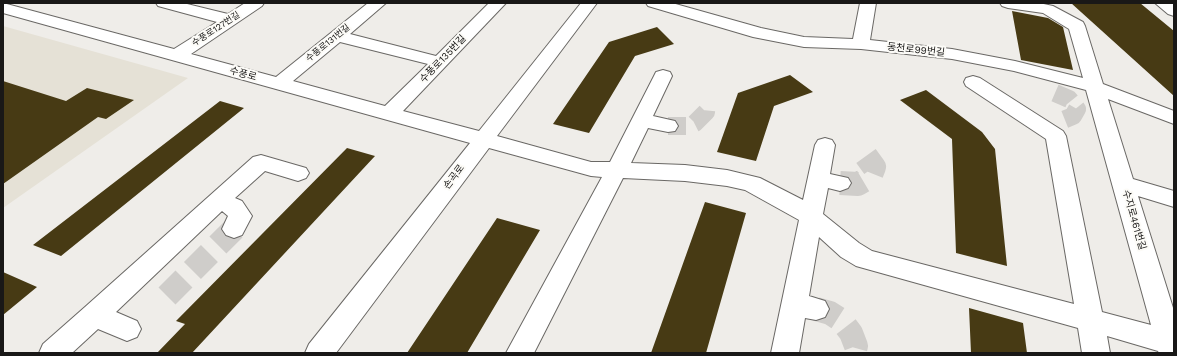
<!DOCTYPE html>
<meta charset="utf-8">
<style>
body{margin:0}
#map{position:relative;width:1177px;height:356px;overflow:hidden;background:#efede9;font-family:"Work Sans",sans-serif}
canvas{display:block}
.frame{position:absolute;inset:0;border:4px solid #191817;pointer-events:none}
</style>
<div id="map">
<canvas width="1177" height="356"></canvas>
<div class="frame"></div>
</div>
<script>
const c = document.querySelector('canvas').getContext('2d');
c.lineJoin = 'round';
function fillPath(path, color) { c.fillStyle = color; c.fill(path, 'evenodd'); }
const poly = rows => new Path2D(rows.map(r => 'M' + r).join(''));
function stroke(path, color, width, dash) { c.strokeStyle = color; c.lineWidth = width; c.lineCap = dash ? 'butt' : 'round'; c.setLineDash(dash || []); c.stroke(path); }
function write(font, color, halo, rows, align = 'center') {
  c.font = font + ' "Work Sans","Noto Sans KR",sans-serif'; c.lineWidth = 4; c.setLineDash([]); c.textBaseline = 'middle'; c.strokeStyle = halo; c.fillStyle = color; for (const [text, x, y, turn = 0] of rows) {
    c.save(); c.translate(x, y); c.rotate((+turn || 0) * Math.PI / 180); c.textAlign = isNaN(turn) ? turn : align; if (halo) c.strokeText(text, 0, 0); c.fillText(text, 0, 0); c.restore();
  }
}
fillPath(poly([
 [3,26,188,78,3,208]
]), '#e5e1d6');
fillPath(poly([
 [1071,3,1140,3,1174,31,1174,96],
 [1012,11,1048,18,1063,27,1073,70,1021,60],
 [657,27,674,44,635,56,589,133,553,124,609,42],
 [790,75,813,92,774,106,756,161,717,152,738,93],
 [3,81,66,101,87,88,134,100,106,119,98,117,3,184],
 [926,90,982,132,995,149,1007,266,956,253,952,139,900,100],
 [220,101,244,108,61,256,33,245],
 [347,148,375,156,192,353,157,353,185,324,176,321],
 [705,202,746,213,706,353,651,353],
 [497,218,540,230,467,353,407,353],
 [3,272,37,287,3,315],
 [969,308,1023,323,1027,353,971,353]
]), '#473a14');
stroke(poly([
 [1055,93,1069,99,1077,109,1073,116,1058,122],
 [668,126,689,126,695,123,706,112,707,102]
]), '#cfcdca', 18, [18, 9]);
stroke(poly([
 [840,183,858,184,870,177,874,167,866,156],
 [167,296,234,229],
 [816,309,830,313,841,320,851,333,856,346,854,353]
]), '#cfcdca', 24, [24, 12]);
const minor = poly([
 [3,3,174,49,217,22,158,6,156,3,183,3,228,14,245,3,264,3,262,6,191,54,276,77,368,3,386,3,350,34,436,56,489,3,506,3,403,111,479,131,581,3,597,3,497,136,591,162,610,162,654,76,656,72,663,70,670,72,672,76,653,116,675,121,678,126,675,131,668,132,648,128,631,163,685,165,727,170,760,178,803,200,815,145,818,140,825,138,832,140,835,145,830,174,848,178,851,183,848,188,840,191,828,188,823,214,859,243,872,251,1074,304,1046,139,966,86,964,82,966,78,973,76,980,78,1063,131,1066,136,1102,312,1151,325,1086,90,1014,71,952,59,861,49,804,47,753,37,648,6,646,3,672,3,761,28,804,37,853,39,860,3,876,3,870,40,952,49,1015,61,1083,78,1069,29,1043,13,1008,8,1002,6,1000,3,1039,3,1053,6,1083,22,1085,26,1103,84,1174,111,1174,124,1108,99,1133,179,1174,191,1174,207,1138,196,1174,311,1174,353,1159,353,1158,351,1107,336,1110,353,1082,353,1078,328,856,266,841,257,819,237,809,296,825,301,829,309,825,317,816,320,805,318,799,353,771,353,799,220,745,190,727,186,685,181,623,178,534,353,506,353,602,177,591,176,489,148,336,353,305,353,309,344,470,143,3,13,3,3],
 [340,42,428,64,385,106,293,81,340,42],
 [1155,3,1173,3,1174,16,1168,14,1155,3],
 [261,155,306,168,309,173,306,178,298,181,265,171,235,198,242,201,252,216,242,235,234,238,226,235,222,229,228,216,222,211,116,312,137,321,141,329,137,337,127,341,98,329,72,353,39,353,43,344,85,307,253,157,261,155]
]);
stroke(minor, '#6a6865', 2);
fillPath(minor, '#fff');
write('9px', '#191817', '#fcfbf7', [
 ["수풍로127번길",216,29,-33],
 ["수풍로131번길",328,43,-39]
]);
write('10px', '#191817', '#fcfbf7', [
 ["동천로99번길",916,50,6],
 ["수풍로135번길",443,59,-46],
 ["수풍로",243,74,15],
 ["손곡로",454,177,-53],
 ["수지로461번길",1134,220,74]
]);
</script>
